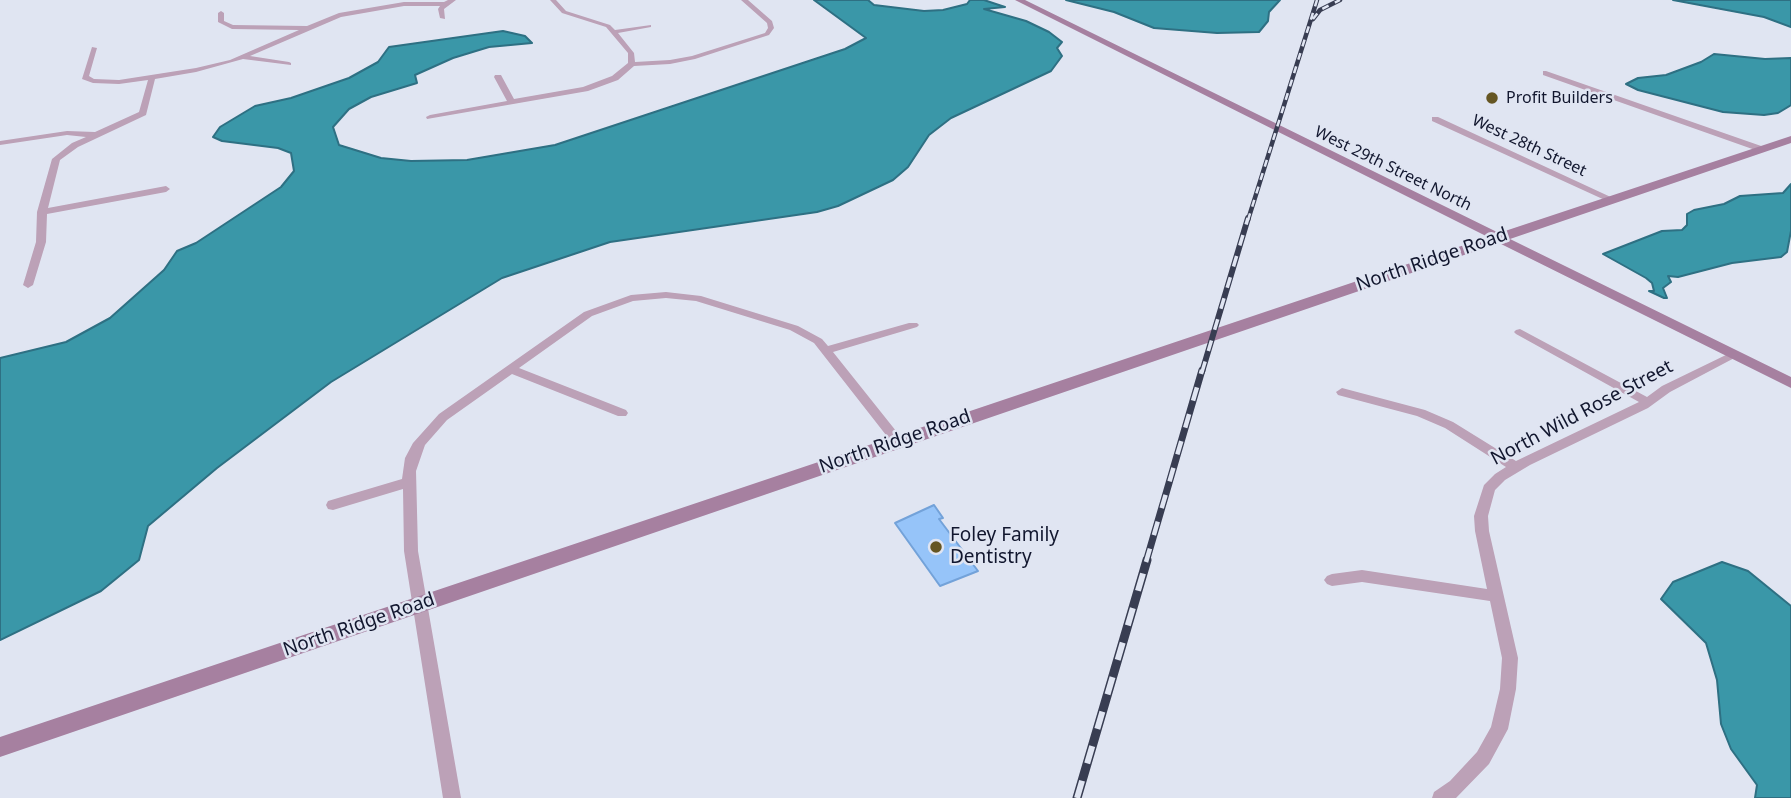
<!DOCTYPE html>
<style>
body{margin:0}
canvas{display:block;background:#e0e5f2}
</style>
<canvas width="1791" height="798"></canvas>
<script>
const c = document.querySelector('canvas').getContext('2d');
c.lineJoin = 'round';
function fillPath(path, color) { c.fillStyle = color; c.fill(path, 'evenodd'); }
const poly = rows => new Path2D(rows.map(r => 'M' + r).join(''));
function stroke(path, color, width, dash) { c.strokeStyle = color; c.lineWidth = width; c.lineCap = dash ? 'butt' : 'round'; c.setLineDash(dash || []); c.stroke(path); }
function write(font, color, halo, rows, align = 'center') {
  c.font = font + ' "Noto Sans",sans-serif'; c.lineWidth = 5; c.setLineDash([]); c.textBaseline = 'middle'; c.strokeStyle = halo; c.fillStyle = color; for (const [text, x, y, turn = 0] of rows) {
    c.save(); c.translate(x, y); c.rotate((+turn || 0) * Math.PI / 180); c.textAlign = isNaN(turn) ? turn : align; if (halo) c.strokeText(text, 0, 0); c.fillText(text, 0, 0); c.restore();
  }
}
const water = poly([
 [814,0,868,0,874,5,924,11,943,10,967,4,970,0,984,0,1005,7,984,9,1026,21,1049,32,1062,42,1057,48,1062,56,1051,71,951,118,929,135,908,167,893,180,838,206,817,212,610,242,502,278,331,382,217,468,148,526,139,560,101,591,0,640,0,358,66,342,110,318,164,270,177,251,196,243,281,187,294,171,291,153,278,148,222,141,213,137,220,127,255,106,291,98,349,78,378,62,389,47,503,31,525,36,532,43,489,47,453,58,415,75,417,83,371,97,349,109,333,127,339,145,381,158,411,161,467,160,555,145,845,49,866,38,814,0],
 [1066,0,1280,0,1269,12,1268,21,1259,32,1217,33,1154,28,1114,12,1066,0],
 [1673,0,1791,0,1791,27,1764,17,1673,0],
 [1714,54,1765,59,1791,58,1791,105,1778,113,1764,115,1723,112,1638,90,1626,84,1638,78,1666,75,1701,62,1714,54],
 [1791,184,1791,231,1787,252,1781,257,1732,263,1678,277,1668,276,1671,282,1663,288,1667,298,1664,298,1649,291,1654,291,1652,283,1646,278,1603,254,1662,231,1682,230,1687,225,1687,214,1694,210,1724,204,1740,196,1783,193,1791,184],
 [1722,562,1748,571,1791,606,1791,798,1755,798,1757,785,1731,749,1721,724,1717,680,1706,643,1661,599,1673,582,1722,562]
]);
fillPath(water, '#3a97a8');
stroke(water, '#2e7083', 2);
const building = poly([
 [934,505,943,518,939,519,978,571,940,586,895,523,934,505]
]);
fillPath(building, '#96c4f9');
stroke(building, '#73a2d9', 2);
fillPath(poly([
 [448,0,456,0,444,9,445,19,440,18,438,9,440,6,404,6,341,17,250,56,289,62,291,63,291,65,243,59,196,72,155,79,146,115,78,147,60,160,48,208,166,186,170,189,166,192,47,214,46,242,33,285,28,288,23,285,36,242,37,212,52,159,72,143,86,137,67,135,0,145,0,141,67,131,95,132,139,112,148,80,119,84,93,83,82,79,92,47,97,48,89,76,94,79,119,80,196,68,230,60,299,30,232,29,218,22,218,13,221,11,224,13,224,21,233,25,307,26,339,13,404,2,444,2,448,0],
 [550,0,556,0,566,11,610,25,615,30,651,25,651,27,618,33,634,53,635,62,670,60,692,56,765,33,768,28,767,23,741,0,748,0,772,21,774,28,769,35,695,59,670,64,634,66,618,80,588,91,427,119,426,117,430,115,507,101,494,77,495,75,501,75,514,99,583,87,612,76,628,63,628,53,606,27,562,13,550,0],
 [1546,71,1764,147,1765,149,1758,151,1543,75,1543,71,1546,71],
 [1432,117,1438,117,1615,199,1613,201,1607,201,1432,121,1432,117],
 [666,292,701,296,798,326,822,339,828,346,909,323,917,323,919,325,917,327,833,352,904,441,903,444,893,444,814,343,790,330,696,301,666,298,633,301,592,316,519,368,626,410,628,413,626,416,618,416,512,374,447,420,425,445,416,471,418,551,461,798,443,798,404,551,403,489,333,510,328,509,326,505,328,501,402,479,405,458,413,443,439,414,584,312,631,295,666,292],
 [1520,329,1647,397,1662,386,1730,353,1734,352,1740,355,1670,392,1648,408,1530,465,1505,480,1495,490,1488,516,1489,531,1518,658,1516,689,1508,729,1489,764,1456,798,1432,798,1434,792,1450,781,1477,752,1491,727,1500,689,1502,658,1490,601,1362,582,1332,586,1327,584,1324,580,1327,576,1332,574,1362,570,1487,589,1475,531,1474,516,1484,485,1495,474,1506,467,1445,428,1417,416,1338,395,1336,392,1342,388,1425,410,1453,422,1516,461,1639,402,1516,334,1514,332,1516,330,1520,329]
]), '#bca1b7');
fillPath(poly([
 [1015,0,1025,0,1499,233,1791,136,1791,143,1510,239,1791,377,1791,388,1499,243,0,757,0,737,1488,237,1015,0]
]), '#a680a0');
const railFar3 = poly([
 [1313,19,1320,10,1340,0],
 [1248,220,1317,0]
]);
const railFar2 = poly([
 [1202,372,1248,218]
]);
const railFar1 = poly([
 [1146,562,1202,370]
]);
const rail = poly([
 [1077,798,1147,560]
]);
stroke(railFar3, '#383d52', 4.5);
stroke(railFar2, '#383d52', 6);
stroke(railFar1, '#383d52', 7);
stroke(rail, '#383d52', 9);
stroke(railFar3, '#e0e5f2', 2.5, [7]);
stroke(railFar2, '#e0e5f2', 3.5, [11]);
stroke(railFar1, '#e0e5f2', 4.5, [14]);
stroke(rail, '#e0e5f2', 6, [18]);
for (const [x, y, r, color] of [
 [1492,98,7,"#655623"],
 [936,547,7,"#655623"]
]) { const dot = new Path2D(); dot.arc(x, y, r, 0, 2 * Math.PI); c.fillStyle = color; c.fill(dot); stroke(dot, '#e0e5f2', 2.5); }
write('16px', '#11162e', '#e0e5f2', [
 ["Profit Builders",1506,98]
], 'left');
write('16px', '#11162e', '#e0e5f2', [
 ["West 28th Street",1529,146,25],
 ["West 29th Street North",1393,169,26]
]);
write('19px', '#11162e', '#e0e5f2', [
 ["North Ridge Road",1432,260,-19],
 ["North Wild Rose Street",1582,413,-28],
 ["North Ridge Road",895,442,-19],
 ["North Ridge Road",359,625,-19]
]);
write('19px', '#11162e', '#e0e5f2', [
 ["Foley Family",950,536],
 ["Dentistry",950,558]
], 'left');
</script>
